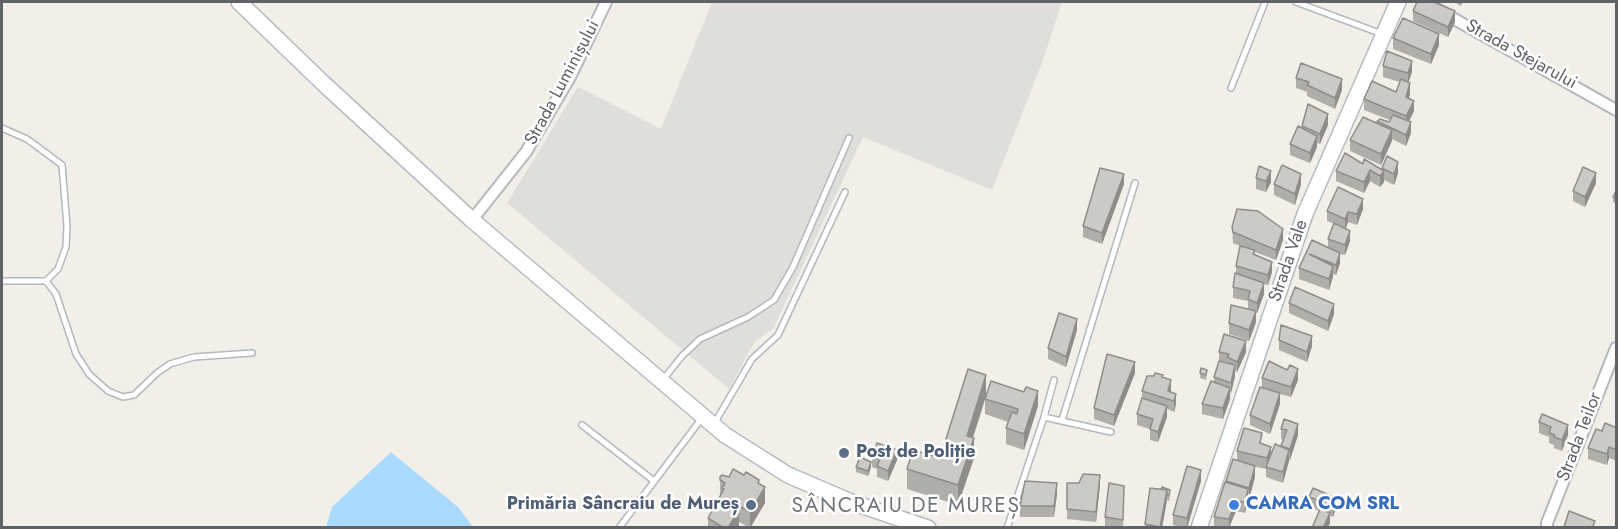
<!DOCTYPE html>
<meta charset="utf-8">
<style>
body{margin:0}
#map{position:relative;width:1618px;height:529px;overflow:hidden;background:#f1efe8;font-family:Jost,sans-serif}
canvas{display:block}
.frame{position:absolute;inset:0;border:3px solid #5f6368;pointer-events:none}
</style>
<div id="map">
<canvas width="1618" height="529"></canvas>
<div class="frame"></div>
</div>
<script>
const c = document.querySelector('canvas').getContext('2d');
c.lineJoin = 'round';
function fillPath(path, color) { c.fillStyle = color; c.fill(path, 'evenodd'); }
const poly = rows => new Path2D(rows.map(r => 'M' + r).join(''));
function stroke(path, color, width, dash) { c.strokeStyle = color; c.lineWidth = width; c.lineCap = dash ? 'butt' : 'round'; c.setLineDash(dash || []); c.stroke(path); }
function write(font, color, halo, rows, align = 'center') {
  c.font = font + ' Jost,sans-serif'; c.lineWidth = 5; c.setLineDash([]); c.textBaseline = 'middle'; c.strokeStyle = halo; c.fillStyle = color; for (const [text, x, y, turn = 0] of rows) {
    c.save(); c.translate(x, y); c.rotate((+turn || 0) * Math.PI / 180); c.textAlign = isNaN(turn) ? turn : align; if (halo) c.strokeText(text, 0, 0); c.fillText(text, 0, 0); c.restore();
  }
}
fillPath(poly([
 [712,2,1062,2,1042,63,992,190,863,137,773,329,755,341,729,389,507,203,578,87,661,129]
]), '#e0deda');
fillPath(poly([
 [391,452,458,507,473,527,326,527,332,507]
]), '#aadaff');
const lane = poly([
 [1296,2,1382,34],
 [1231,88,1265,2],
 [2,128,27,139,62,165,67,226,66,247,58,269,46,281,2,281],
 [46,281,56,294,76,354,89,374,108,391,123,397,134,395,157,373,170,364,194,357,252,353],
 [662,381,682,356,700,339,748,317,774,300,793,267,849,138],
 [1044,417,1111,432],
 [1062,420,1135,183],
 [714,424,752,359,778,335,845,192],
 [582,425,654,481],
 [619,528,702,418],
 [1007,528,1044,417,1054,380]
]);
const street = poly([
 [1424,2,1616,110],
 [472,220,526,152,570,77,606,2],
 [1547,528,1547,523,1616,348]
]);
const secondary = poly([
 [239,2,324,84,472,220,725,435,788,475,851,502,928,528],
 [1199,528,1305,214,1398,2]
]);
stroke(lane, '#b5b8bc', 8);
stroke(street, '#b5b8bc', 14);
stroke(secondary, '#b6babf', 18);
stroke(lane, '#fff', 5);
stroke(street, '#fff', 10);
stroke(secondary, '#fff', 15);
fillPath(poly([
 [1454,2,1463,2,1461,6],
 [1413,11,1455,22,1448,37,1413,21],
 [1393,38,1439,45,1431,64,1393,49],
 [1383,66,1412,72,1408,82,1410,94,1409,98,1414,111,1409,122,1411,133,1406,146,1392,139,1381,165,1350,151,1350,140,1377,123,1377,121,1389,122,1390,120,1364,110,1364,99,1396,92,1400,82,1383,77],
 [1296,78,1342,90,1335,109,1307,96,1307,92,1296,88],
 [1328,125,1320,144,1317,143,1317,147,1310,163,1290,155,1290,144,1302,128,1302,126],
 [1363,164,1382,170,1382,168,1398,173,1394,185,1384,180,1384,182,1380,187,1370,181,1364,193,1336,181,1336,171],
 [1256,178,1271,182,1266,192,1256,189],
 [1596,183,1585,207,1573,201,1573,191],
 [1124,184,1102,244,1083,237,1083,226],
 [1274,184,1301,184,1295,205,1274,195],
 [1617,189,1617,204,1613,202,1613,197],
 [1363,209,1357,225,1348,222,1346,228,1350,241,1345,255,1340,254,1340,263,1336,275,1333,274,1329,290,1299,279,1299,268,1328,247,1328,239,1334,224,1327,221,1327,211],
 [1232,227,1283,240,1276,260,1255,252,1255,255,1272,272,1268,285,1264,284,1264,294,1257,313,1256,313,1256,322,1249,341,1229,334,1229,323,1248,309,1248,301,1233,298,1233,287,1236,274,1236,266,1242,247,1233,243],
 [1289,303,1334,314,1328,331,1289,313],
 [1077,330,1066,367,1048,359,1048,348],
 [1279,340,1312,346,1307,362,1279,350],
 [1219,352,1246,352,1237,372,1235,371,1235,376,1230,394,1230,399,1223,419,1202,414,1202,404,1214,382,1214,377,1219,362],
 [1135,373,1114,426,1094,419,1094,408],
 [1200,373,1207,375,1206,380,1200,378],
 [1163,377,1171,391,1171,392,1176,404,1174,412,1167,409,1167,417,1158,442,1150,440,1150,429,1137,425,1137,414,1142,398,1142,391],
 [1262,378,1298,380,1291,397,1280,394,1280,404,1270,434,1250,425,1250,415,1262,387],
 [1024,392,1038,406,1024,450,1006,444,1006,428,1008,422,985,414,985,400,973,438,974,458,958,505,907,489,907,469,940,458,986,394],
 [1284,419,1298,435,1290,460,1289,460,1283,483,1266,477,1266,469,1253,466,1255,477,1249,499,1248,498,1245,513,1236,511,1229,528,1214,527,1214,517,1226,481,1237,460,1237,451,1262,443,1271,454,1281,447,1283,440,1281,439,1281,429],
 [1539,422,1568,435,1562,451,1554,448,1554,445,1549,443,1549,437,1539,433],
 [1617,428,1617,461,1609,458,1607,465,1588,459,1588,448,1602,431],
 [872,456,897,460,888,481,877,477,877,469,872,467],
 [856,467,871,467,868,476,856,472],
 [720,477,759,484,765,503,750,528,739,522,739,525,738,528,708,528,708,518,720,496],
 [1201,481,1187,528,1182,528,1173,525,1173,515],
 [1067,483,1100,485,1096,522,1067,519],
 [1124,486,1123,528,1105,528,1105,517],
 [1150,488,1170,495,1169,501,1167,500,1162,528,1145,528],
 [1313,488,1336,508,1333,517,1330,516,1330,523,1319,511,1309,507,1309,497],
 [1057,494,1054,517,1020,517,1020,506]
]), '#afaea9');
fillPath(poly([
 [1455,11,1455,22,1448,37,1448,27],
 [1439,34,1439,45,1431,64,1431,54],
 [1412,61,1412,72,1408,84,1408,73],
 [1342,79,1342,90,1335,109,1335,98],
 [1410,83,1410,94,1406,108,1406,97],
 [1414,101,1414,111,1406,126,1406,116],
 [1328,114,1328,125,1320,144,1320,134],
 [1411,122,1411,133,1406,146,1406,135],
 [1392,130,1392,141,1381,165,1381,154],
 [1317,136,1317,147,1310,163,1310,153],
 [1398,162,1398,173,1394,185,1394,174],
 [1370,170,1370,181,1364,193,1364,182],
 [1271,171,1271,182,1266,192,1266,181],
 [1384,171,1384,182,1380,187,1380,176],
 [1596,173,1596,183,1585,207,1585,197],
 [1124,174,1124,184,1102,244,1102,233],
 [1301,174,1301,184,1295,205,1295,194],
 [1363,199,1363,209,1357,225,1357,214],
 [1348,212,1348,222,1345,230,1345,219],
 [1283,229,1283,240,1276,260,1276,250],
 [1350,231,1350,241,1345,255,1345,245],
 [1340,253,1340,263,1336,275,1336,265],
 [1272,262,1272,272,1268,285,1268,275],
 [1333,266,1333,277,1329,290,1329,279],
 [1264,283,1264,294,1257,313,1257,303],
 [1334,304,1334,314,1328,331,1328,321],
 [1256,311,1256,322,1249,341,1249,330],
 [1077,319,1077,330,1066,367,1066,357],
 [1312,336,1312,346,1307,362,1307,352],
 [1246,341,1246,352,1237,372,1237,362],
 [1135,362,1135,373,1114,426,1114,415],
 [1235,365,1235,376,1231,394,1231,383],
 [1298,369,1298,380,1291,397,1291,387],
 [986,375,986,395,967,456,967,436],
 [1171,380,1171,391,1168,399,1168,391],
 [1230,388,1230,399,1223,419,1223,408],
 [1038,391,1038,406,1024,450,1024,434],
 [1280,393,1280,404,1270,434,1270,424],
 [1176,394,1176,404,1174,412,1174,401],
 [1167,406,1167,417,1158,442,1158,432],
 [1298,424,1298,435,1290,460,1290,449],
 [1568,425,1568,435,1562,451,1562,440],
 [974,438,974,458,958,505,958,485],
 [1271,447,1271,457,1267,467,1267,458],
 [1609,447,1609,458,1607,465,1607,454],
 [897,450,897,460,888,481,888,471],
 [1289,450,1289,461,1283,483,1283,472],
 [871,462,871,467,868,476,868,471],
 [1255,466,1255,477,1249,499,1249,488],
 [1201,470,1201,481,1187,528,1187,518],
 [1100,475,1100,485,1096,522,1096,512],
 [1057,483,1057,494,1054,517,1054,506],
 [765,487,765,503,750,528,750,512],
 [1248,489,1248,500,1245,513,1245,502],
 [1167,490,1167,500,1162,528,1160,528],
 [1336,498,1336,508,1333,517,1333,506],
 [1236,501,1236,511,1229,528,1229,519],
 [739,510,739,525,738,528,728,528],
 [1330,513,1330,523,1328,528,1323,528]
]), '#8f8d8a');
const building = poly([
 [1417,2,1434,2,1455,11,1448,27,1413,11,1417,2],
 [1403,18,1439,34,1431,54,1393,38,1403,18],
 [1387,51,1412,61,1408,73,1383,66,1387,51],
 [1301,63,1342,79,1335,98,1307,85,1309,82,1296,78,1301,63],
 [1401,79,1410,83,1406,97,1414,101,1406,116,1364,99,1372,81,1396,92,1401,79],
 [1308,104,1328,114,1320,134,1302,126,1308,104],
 [1393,115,1411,122,1406,135,1377,121,1380,119,1389,122,1393,115],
 [1363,117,1392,130,1381,154,1350,140,1363,117],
 [1298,126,1317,136,1310,153,1290,144,1298,126],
 [1345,153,1363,164,1364,159,1384,171,1380,176,1370,170,1364,182,1336,171,1345,153],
 [1387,156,1398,162,1394,174,1382,168,1387,156],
 [1282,165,1301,174,1295,194,1274,184,1282,165],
 [1259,166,1271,171,1266,181,1256,178,1259,166],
 [1583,167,1596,173,1585,197,1573,191,1583,167],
 [1100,168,1124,174,1102,233,1083,226,1100,168],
 [1338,187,1363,199,1357,214,1348,212,1345,219,1327,211,1338,187],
 [1617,189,1617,198,1613,197,1617,189],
 [1237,209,1258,211,1283,229,1276,250,1233,232,1232,227,1237,209],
 [1334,223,1350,231,1345,245,1328,239,1334,223],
 [1312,240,1340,253,1336,265,1309,254,1333,266,1329,279,1299,268,1312,240],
 [1240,246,1255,250,1253,254,1272,262,1268,275,1236,266,1240,246],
 [1235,273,1264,283,1257,303,1248,299,1250,291,1233,287,1235,273],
 [1295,287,1334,304,1328,321,1289,303,1295,287],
 [1231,305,1256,311,1249,330,1229,323,1231,305],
 [1059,313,1077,319,1066,357,1048,348,1059,313],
 [1281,325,1312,336,1307,352,1279,340,1281,325],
 [1224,334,1246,341,1237,362,1227,357,1229,354,1219,352,1224,334],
 [1107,354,1135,362,1114,415,1094,408,1107,354],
 [1219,361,1235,365,1231,383,1214,377,1219,361],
 [1269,361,1287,370,1290,365,1298,369,1291,387,1262,378,1269,361],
 [1201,368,1207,370,1206,375,1200,373,1201,368],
 [968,369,986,375,967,436,974,438,958,485,907,469,913,450,940,458,968,369],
 [1155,373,1163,375,1162,377,1171,380,1168,391,1176,394,1174,401,1142,391,1147,376,1154,376,1155,373],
 [991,381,1024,392,1026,387,1038,391,1024,434,1006,428,1012,412,1017,414,1018,409,985,399,991,381],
 [1211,381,1230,388,1223,408,1202,404,1211,381],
 [1260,387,1280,393,1270,424,1250,415,1260,387],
 [1142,398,1167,406,1158,432,1150,429,1153,419,1137,414,1142,398],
 [1542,414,1568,425,1562,440,1554,437,1555,435,1549,433,1551,427,1539,422,1542,414],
 [1284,419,1298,424,1290,449,1281,446,1287,430,1281,429,1284,419],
 [1605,423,1617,428,1617,450,1609,447,1607,454,1588,448,1596,429,1602,431,1605,423],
 [1244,428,1262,433,1260,443,1271,447,1267,458,1237,451,1244,428],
 [877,443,897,450,888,471,877,466,880,459,872,456,877,443],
 [1275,444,1289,450,1283,472,1266,467,1275,444],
 [860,457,871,462,868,471,856,467,860,457],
 [1233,459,1255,466,1249,488,1226,481,1233,459],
 [1187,466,1201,470,1187,518,1173,515,1187,466],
 [733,469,744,475,746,472,759,480,758,483,765,487,750,512,739,506,739,510,728,528,724,528,708,518,724,489,722,488,725,483,720,480,720,477,722,475,729,477,733,469],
 [1083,474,1100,475,1096,512,1067,509,1067,483,1079,483,1083,474],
 [1025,481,1057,483,1054,506,1020,506,1025,481],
 [1225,482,1248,489,1245,502,1236,501,1229,519,1214,517,1225,482],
 [1109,483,1124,486,1123,520,1105,517,1109,483],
 [1162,487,1170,490,1169,495,1167,495,1167,490,1161,489,1162,487],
 [1150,488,1167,490,1160,527,1145,524,1150,488],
 [1313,488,1336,498,1333,506,1309,497,1313,488],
 [1320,509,1330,513,1323,528,1312,528,1320,509],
 [1569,511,1595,521,1592,528,1565,528,1564,527,1569,511]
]);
fillPath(building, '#cccac5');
stroke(building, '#8f8d8a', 1.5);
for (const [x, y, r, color] of [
 [844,453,6,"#5c6f8a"],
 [751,505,6,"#5c6f8a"],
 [1234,505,6,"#3f7fe0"]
]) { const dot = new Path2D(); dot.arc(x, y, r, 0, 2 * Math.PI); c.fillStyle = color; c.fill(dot); stroke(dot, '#fff', 2); }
write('18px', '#5f6368', '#fff', [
 ["Strada Stejarului",1521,55,29],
 ["Strada Luminișului",563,83,-62],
 ["Strada Vale",1289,261,-71],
 ["Strada Teilor",1580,437,-69]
]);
write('bold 18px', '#4e5e75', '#fff', [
 ["Post de Poliție",856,453],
 ["Primăria Sâncraiu de Mureș",739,505,"right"]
], 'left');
write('bold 18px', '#366cbe', '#fff', [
 ["CAMRA COM SRL",1246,505]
], 'left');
c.letterSpacing = '1.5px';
write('21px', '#70757a', '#fff', [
 ["SÂNCRAIU DE MUREȘ",906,507]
]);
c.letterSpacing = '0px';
</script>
